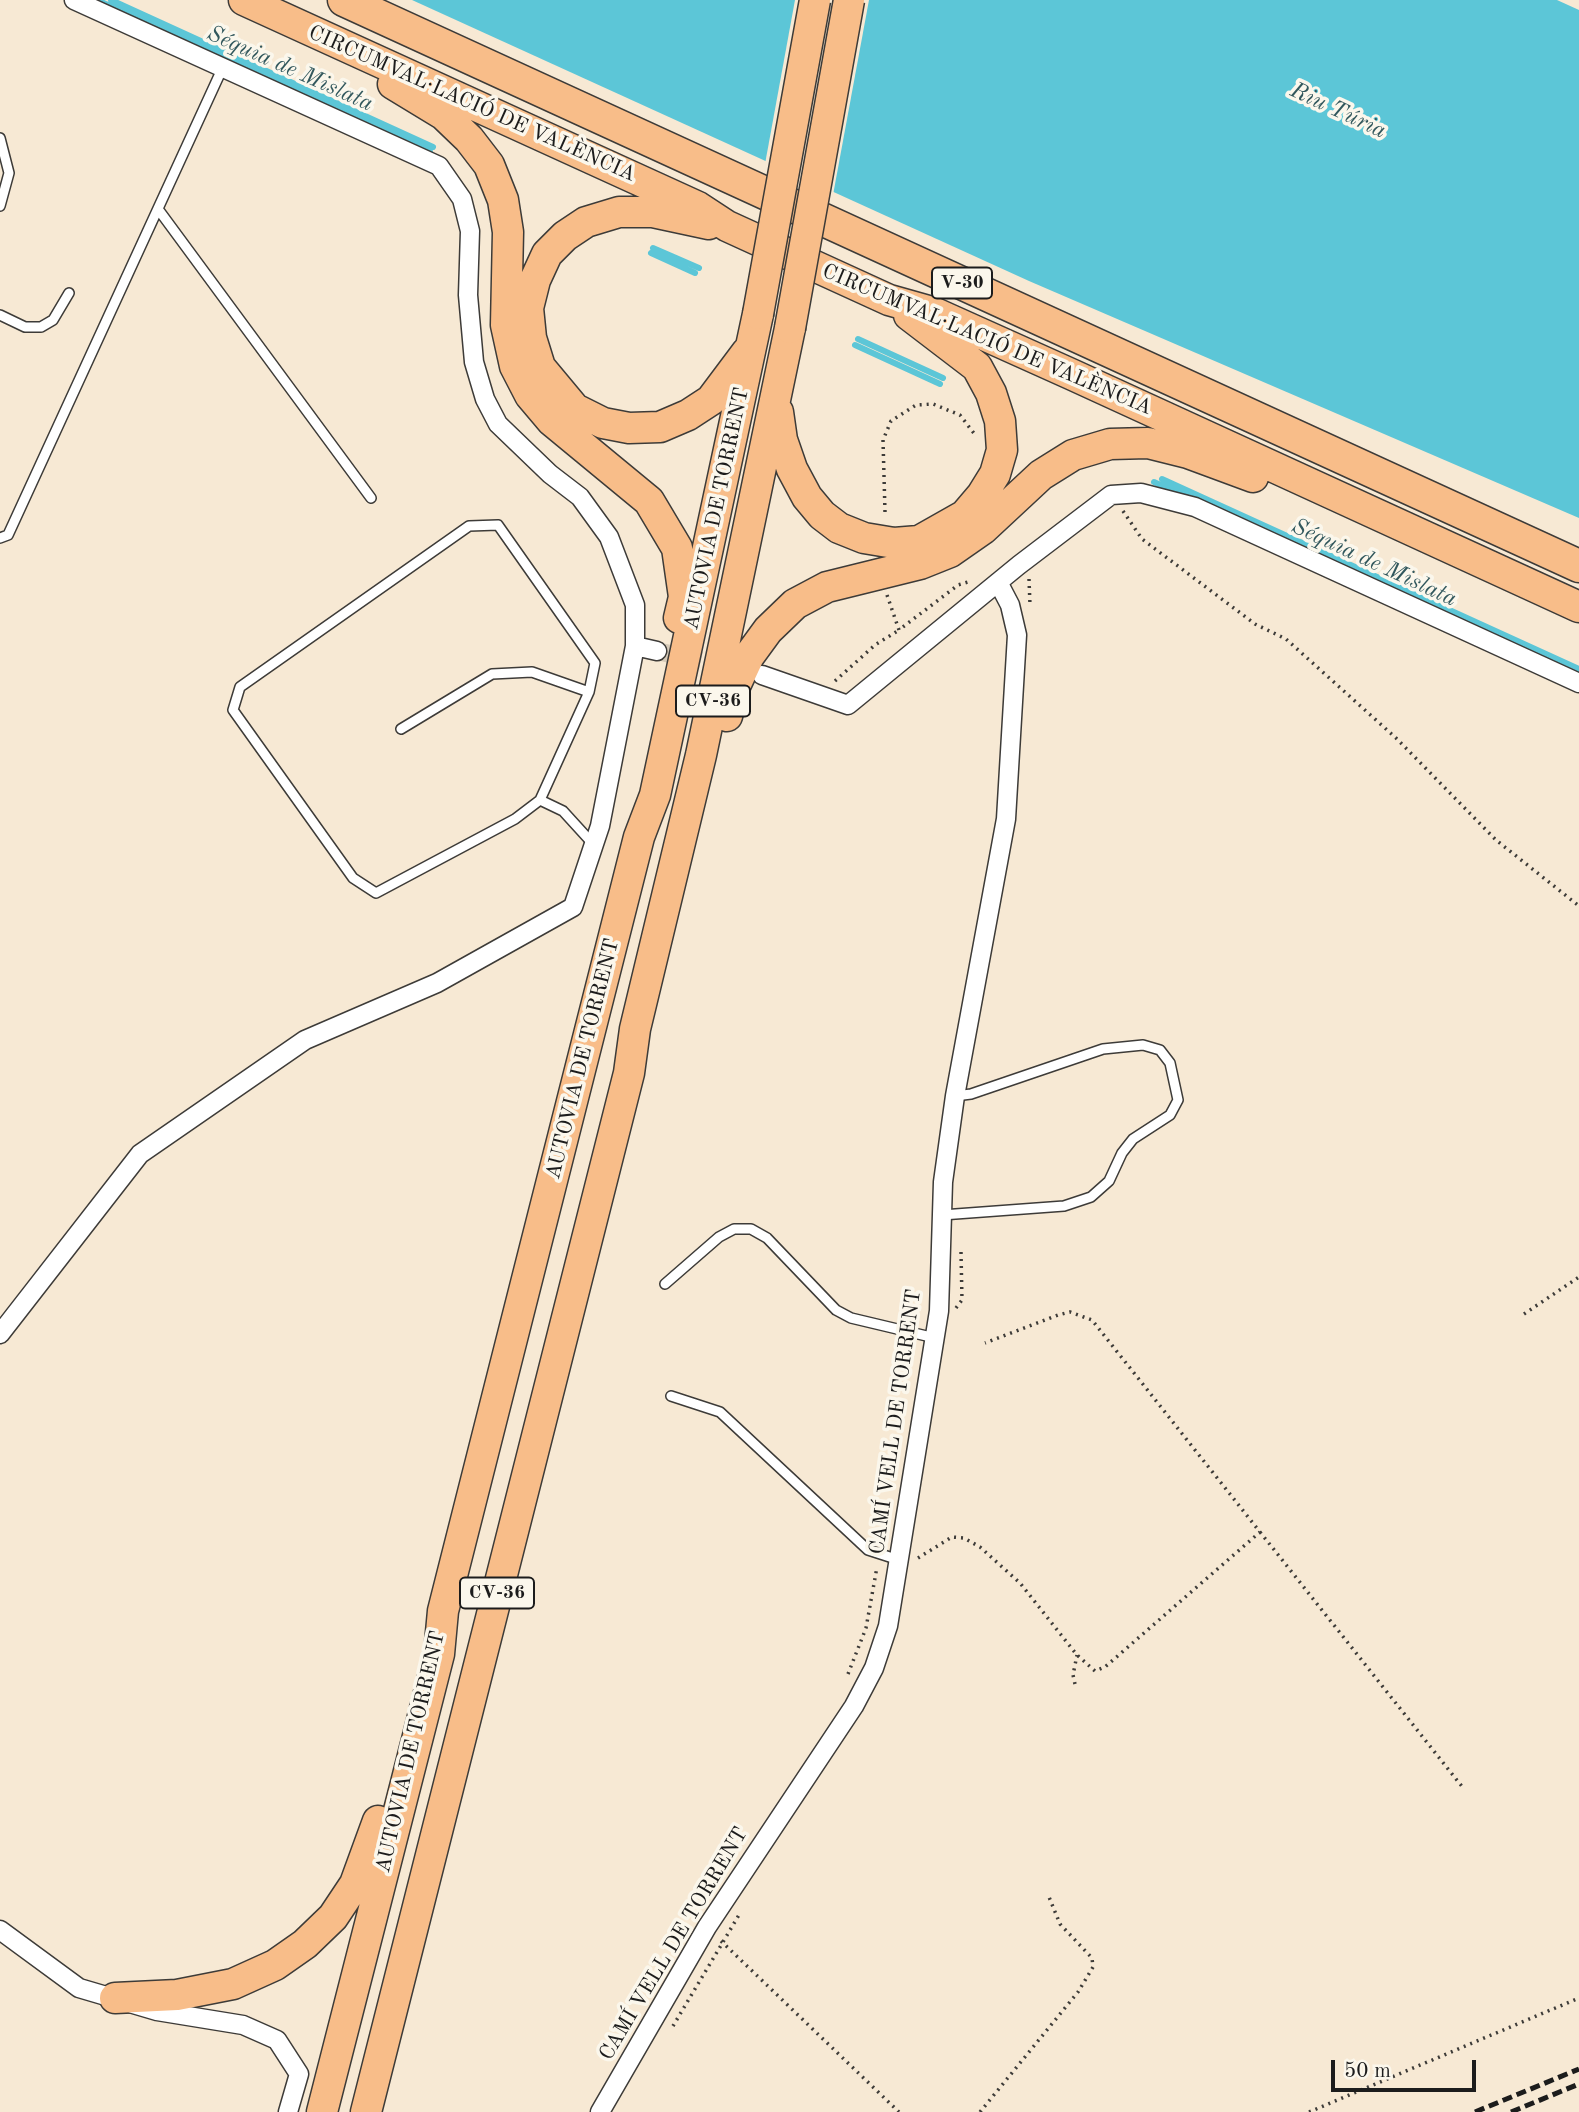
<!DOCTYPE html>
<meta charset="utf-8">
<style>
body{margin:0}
#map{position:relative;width:1579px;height:2112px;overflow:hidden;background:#f7e9d4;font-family:"Old Standard TT",serif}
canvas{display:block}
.scale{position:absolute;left:1331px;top:2060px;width:145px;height:32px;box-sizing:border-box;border:4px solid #1c1c1c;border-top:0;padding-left:9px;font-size:21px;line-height:24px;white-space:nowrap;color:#1c1c1c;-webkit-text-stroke:5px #fbf7ec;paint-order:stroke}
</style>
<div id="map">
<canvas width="1579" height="2112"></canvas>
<div class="scale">50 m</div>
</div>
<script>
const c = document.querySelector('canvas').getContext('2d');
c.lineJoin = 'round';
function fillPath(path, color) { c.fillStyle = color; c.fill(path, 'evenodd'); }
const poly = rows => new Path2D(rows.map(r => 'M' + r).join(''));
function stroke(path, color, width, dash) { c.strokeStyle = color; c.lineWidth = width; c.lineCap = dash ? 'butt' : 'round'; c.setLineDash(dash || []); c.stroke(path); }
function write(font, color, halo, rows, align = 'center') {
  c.font = font + ' "Old Standard TT",serif'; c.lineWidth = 7; c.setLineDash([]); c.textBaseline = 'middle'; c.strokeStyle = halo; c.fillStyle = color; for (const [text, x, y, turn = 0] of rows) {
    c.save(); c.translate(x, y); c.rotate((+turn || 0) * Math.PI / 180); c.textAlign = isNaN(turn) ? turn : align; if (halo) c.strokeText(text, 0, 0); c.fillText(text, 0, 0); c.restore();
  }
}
fillPath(poly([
 [412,0,1557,0,1579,10,1579,518,1029,281]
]), '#5cc6d7');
fillPath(poly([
 [795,0,869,0,833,195,765,164]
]), '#f7e9d4');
stroke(poly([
 [97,0,430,152],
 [111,0,433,147],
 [653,248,699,268],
 [651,253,695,273],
 [858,339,943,378],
 [855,345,940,384],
 [1162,479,1579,669],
 [1154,482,1187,497]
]), '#5cc6d7', 6);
stroke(poly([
 [657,651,728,667]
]), '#d6cab8', 18, [18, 9]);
const service = poly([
 [0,138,9,173,0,206],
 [158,209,371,498],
 [0,315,25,327,41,327,53,320,69,293],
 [498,525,595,663,589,692,540,800,515,819,376,893,353,878,233,710,240,687,469,526,498,525],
 [0,538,8,535,223,67],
 [401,729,492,674,532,672,589,692],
 [540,800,563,811,594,845],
 [942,1215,1064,1206,1091,1197,1109,1181,1122,1153,1133,1139,1170,1115,1178,1100,1170,1063,1160,1050,1143,1045,1103,1049,971,1094,955,1096],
 [665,1284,719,1237,734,1229,751,1229,767,1238,836,1310,851,1318,935,1338],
 [671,1396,720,1412,868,1550,899,1560]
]);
const minor = poly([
 [635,646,657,651],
 [762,675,848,705,1019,565,1111,495,1141,493,1195,507,1579,683],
 [0,1334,140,1154,305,1040,437,983,573,907,600,826,635,646,635,605,609,537,580,497,550,474,498,424,485,399,474,362,468,295,470,231,462,199,439,166,74,0],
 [0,1930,79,1988,157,2011,243,2025,277,2040,299,2074,288,2112],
 [600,2112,707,1927,854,1706,874,1668,888,1626,939,1311,943,1182,955,1096,1006,819,1017,635,1010,605,998,582]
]);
const trunk = poly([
 [244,0,698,207,727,226,889,300,935,313,1073,375,1579,607],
 [393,84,444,115,469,139,489,165,503,200,508,232,506,325,515,366,530,395,552,421,649,501,677,548,684,597,679,618],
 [709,224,653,212,619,212,586,222,565,236,547,254,535,280,528,308,531,338,540,367,575,409,603,423,629,428,660,427,688,415,711,400,747,352],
 [778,412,782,440,792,469,807,497,822,515,839,528,864,538,894,543,919,541,965,515,982,495,995,474,1002,450,1000,421,991,393,977,367,909,315],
 [727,716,735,686,749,656,768,630,795,604,827,587,920,564,950,552,983,529,1041,475,1073,455,1110,444,1148,443,1188,453,1253,477],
 [115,1998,177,1995,233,1984,275,1965,305,1944,333,1917,355,1884,378,1821],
 [322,2112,439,1654,443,1611,639,837,655,795,758,314],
 [366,2112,629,1073,635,1029,701,755,790,328]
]);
const motorway = poly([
 [344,0,1579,566]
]);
stroke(service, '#3d3b38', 12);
stroke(minor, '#3d3b38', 21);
stroke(trunk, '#3d3b38', 33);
stroke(motorway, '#3d3b38', 35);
stroke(poly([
 [1123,511,1142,539,1255,624,1286,639,1396,738,1496,840,1579,906],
 [885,512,883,440,891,421,916,405,933,404,960,415,976,436],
 [1029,579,1030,605],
 [887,595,899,630,958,585,968,582],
 [835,681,875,645,899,630],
 [956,1308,962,1300,961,1252],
 [1524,1314,1579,1277],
 [1260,1532,1464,1789],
 [918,1558,952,1537,964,1538,980,1547,1020,1583,1077,1655,1095,1671,1105,1667,1260,1532,1092,1320,1070,1312,1058,1315,985,1343],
 [848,1674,866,1628,877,1567],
 [1075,1684,1073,1675,1077,1655],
 [721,1941,899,2112],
 [673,2026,739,1915],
 [980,2112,1078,1992,1093,1967,1092,1958,1060,1924,1049,1897],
 [1309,2112,1579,1998]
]), '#3d3b38', 3.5, [2, 5]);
stroke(service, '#fff', 9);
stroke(minor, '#fff', 18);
stroke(trunk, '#f8bd89', 30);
stroke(motorway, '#f8bd89', 32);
stroke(poly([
 [1475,2112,1579,2069],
 [1511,2112,1579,2084]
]), '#1c1c1c', 5, [10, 5]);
const trunkBridge = poly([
 [758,314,815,0],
 [790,328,849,0]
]);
stroke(trunkBridge, '#3d3b38', 33, []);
stroke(trunkBridge, '#f8bd89', 30);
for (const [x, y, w] of [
 [962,283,60],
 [713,701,74],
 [497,1593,74]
]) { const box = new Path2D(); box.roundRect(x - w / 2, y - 15.5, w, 31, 5); c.fillStyle = '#fbf7ec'; c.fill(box); stroke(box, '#1c1c1c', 2); }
write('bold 19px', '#1c1c1c', null, [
 ["V-30",962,283],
 ["CV-36",713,701],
 ["CV-36",497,1593]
]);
write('21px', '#1c1c1c', '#fbf7ec', [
 ["CIRCUMVAL·LACIÓ DE VALÈNCIA",472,104,24],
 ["CIRCUMVAL·LACIÓ DE VALÈNCIA",987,340,23],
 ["AUTOVIA DE TORRENT",717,509,-78],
 ["AUTOVIA DE TORRENT",583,1059,-76],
 ["CAMÍ VELL DE TORRENT",896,1422,-82],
 ["AUTOVIA DE TORRENT",411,1752,-77],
 ["CAMÍ VELL DE TORRENT",674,1944,-59]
]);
write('italic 23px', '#32585d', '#fbf7ec', [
 ["Séquia de Mislata",290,69,24],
 ["Riu Túria",1338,111,25],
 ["Séquia de Mislata",1374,563,25]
]);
</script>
